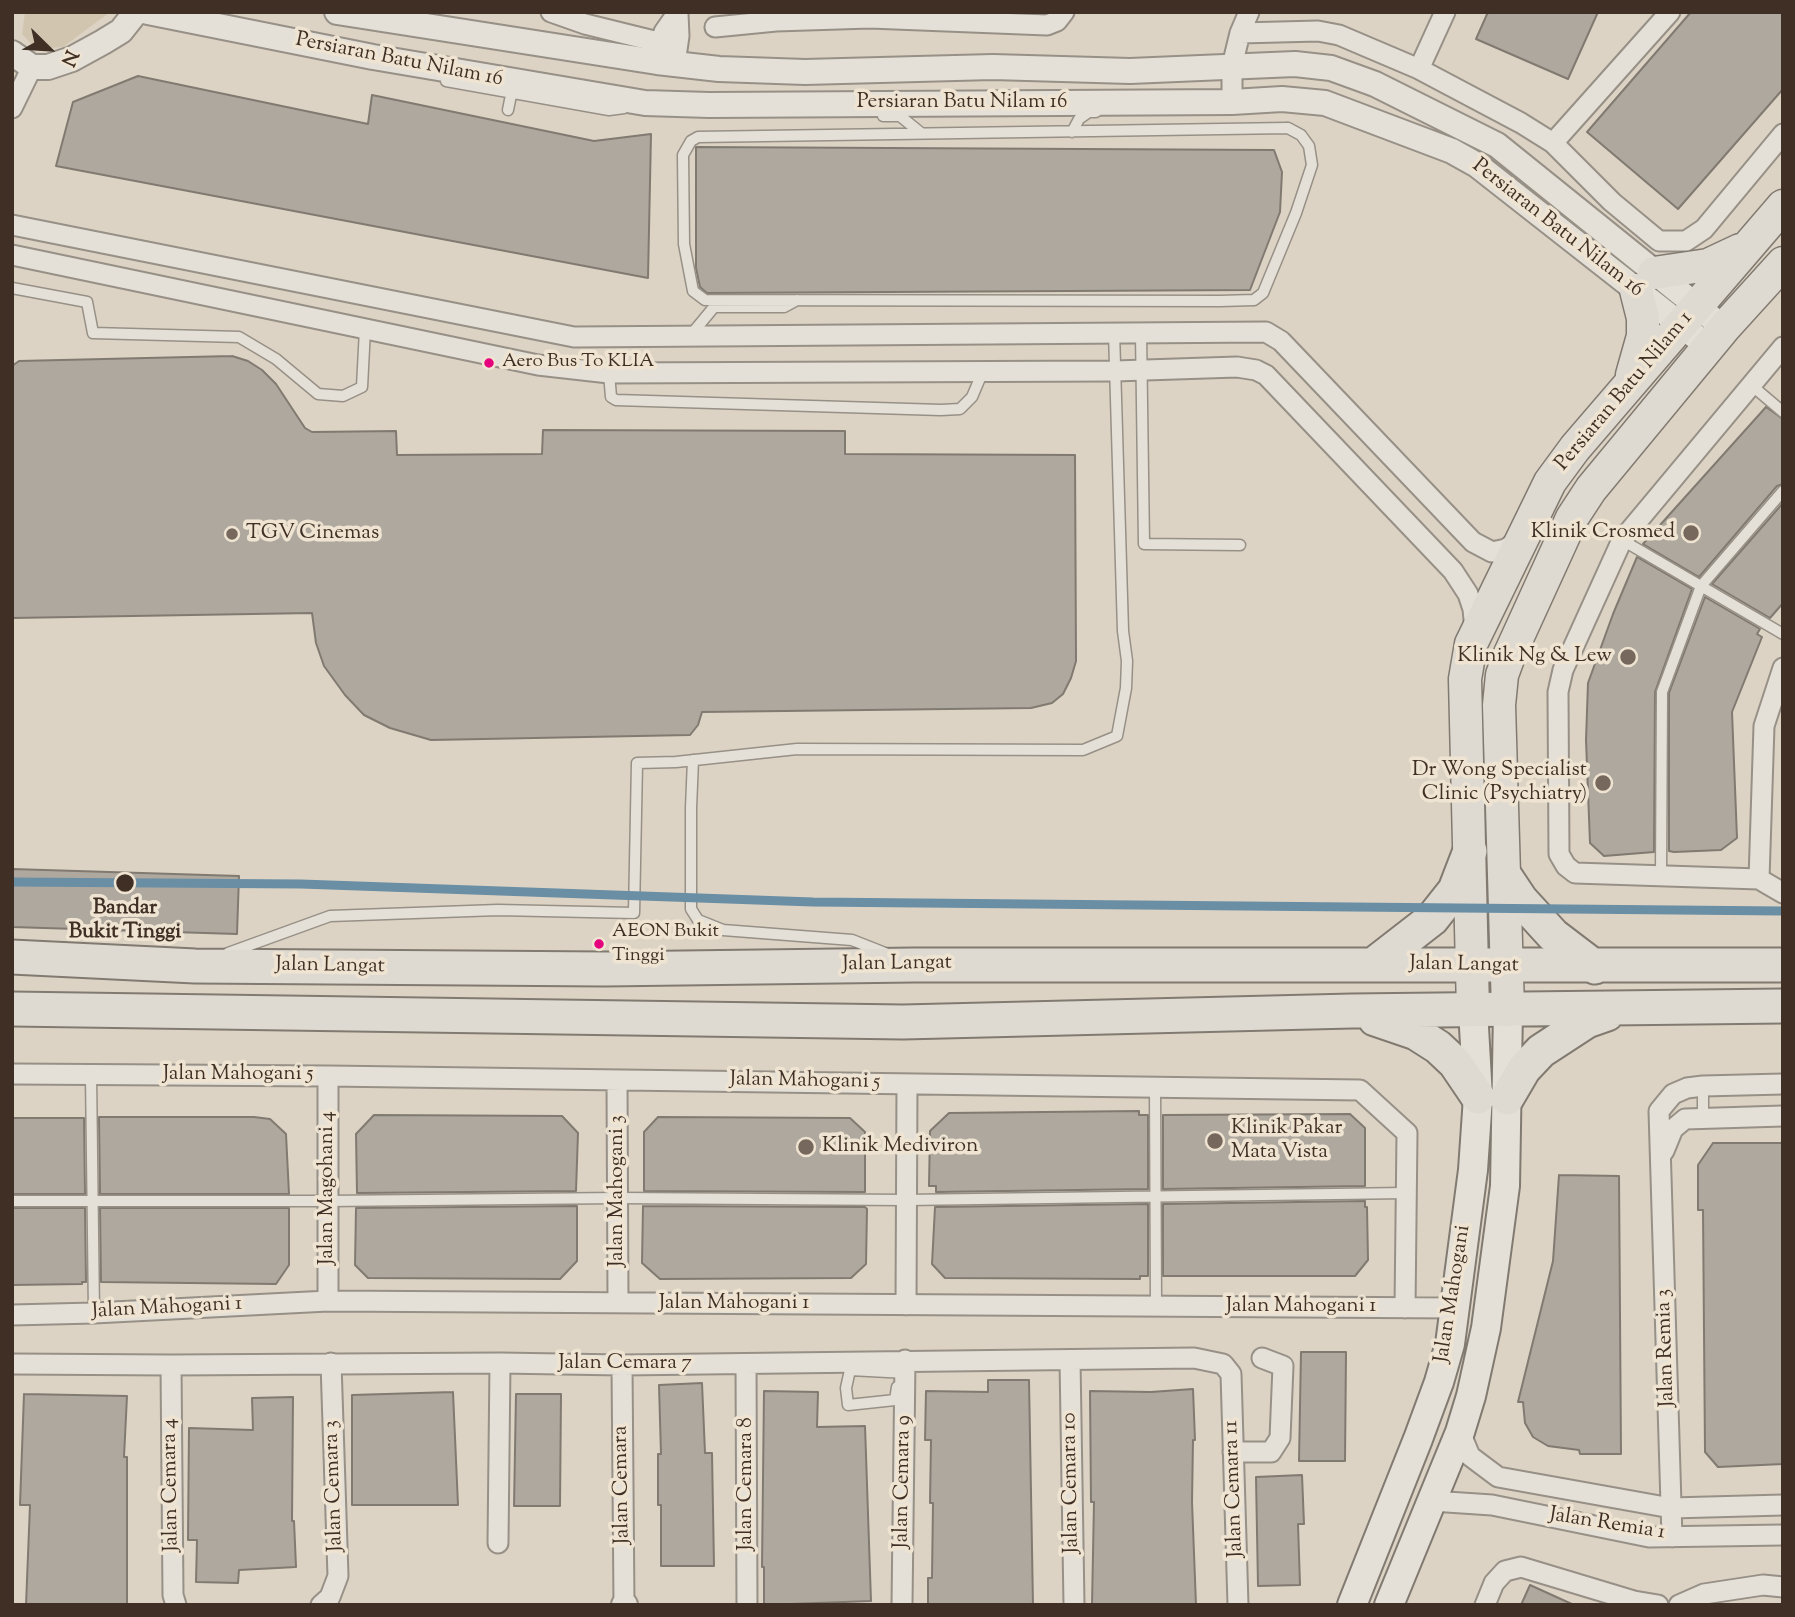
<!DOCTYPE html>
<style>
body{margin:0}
#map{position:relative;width:1795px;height:1617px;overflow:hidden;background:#dcd3c4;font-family:"Sorts Mill Goudy",serif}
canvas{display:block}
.frame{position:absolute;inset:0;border:14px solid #3f2f24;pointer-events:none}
.north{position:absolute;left:14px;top:14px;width:70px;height:70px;-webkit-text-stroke:5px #efe4d2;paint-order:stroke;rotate:114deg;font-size:19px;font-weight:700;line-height:28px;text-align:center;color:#3f2f24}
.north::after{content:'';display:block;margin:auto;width:24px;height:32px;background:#3f2f24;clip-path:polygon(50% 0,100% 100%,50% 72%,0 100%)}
</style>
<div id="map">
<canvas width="1795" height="1617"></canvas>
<div class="frame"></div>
<div class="north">N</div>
</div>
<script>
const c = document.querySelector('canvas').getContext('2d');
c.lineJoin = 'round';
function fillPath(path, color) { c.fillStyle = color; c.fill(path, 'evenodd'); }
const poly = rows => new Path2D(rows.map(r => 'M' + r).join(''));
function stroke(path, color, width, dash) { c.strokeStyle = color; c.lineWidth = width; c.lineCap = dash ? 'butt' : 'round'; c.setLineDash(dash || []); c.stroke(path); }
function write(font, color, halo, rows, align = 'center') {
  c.font = font + ' "Sorts Mill Goudy",serif'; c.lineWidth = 7; c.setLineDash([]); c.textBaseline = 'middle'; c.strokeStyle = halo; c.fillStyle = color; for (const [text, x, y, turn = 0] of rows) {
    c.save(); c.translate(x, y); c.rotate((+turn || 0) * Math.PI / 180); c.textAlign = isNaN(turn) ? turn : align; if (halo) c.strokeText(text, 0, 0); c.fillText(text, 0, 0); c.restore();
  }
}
fillPath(poly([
 [25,12,110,12,63,47,36,49,22,34]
]), '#d2c5b0');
const building = poly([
 [1488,12,1598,12,1568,79,1476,39,1488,12],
 [1691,12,1783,12,1783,89,1678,209,1587,132,1691,12],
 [138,76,368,124,372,95,594,141,651,134,648,278,56,166,73,102,138,76],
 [696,147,1274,150,1282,172,1280,212,1250,290,707,293,700,287,696,268,696,147],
 [232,356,248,361,262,370,276,384,305,428,312,432,396,431,397,455,542,454,543,430,845,431,845,454,1075,455,1076,661,1071,678,1063,694,1052,703,1031,708,702,712,698,725,690,735,431,740,390,728,364,715,345,695,324,666,316,643,312,613,12,618,12,366,19,361,232,356],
 [1766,407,1783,419,1783,484,1777,486,1699,577,1643,544,1766,407],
 [1783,503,1783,603,1770,618,1712,584,1783,503],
 [1637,557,1692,589,1655,692,1654,852,1604,856,1590,843,1586,740,1588,683,1613,614,1637,557],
 [1705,597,1760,629,1757,634,1762,637,1732,712,1737,838,1721,850,1674,852,1669,851,1669,693,1705,597],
 [12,869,239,876,237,934,12,927,12,869],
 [1139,1111,1139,1115,1148,1115,1148,1189,936,1192,936,1186,929,1186,930,1131,949,1113,1139,1111],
 [1350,1114,1365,1128,1365,1186,1163,1189,1163,1115,1350,1114],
 [374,1115,562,1116,578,1133,576,1191,357,1193,356,1134,374,1115],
 [99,1117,254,1117,270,1119,286,1134,289,1194,100,1194,99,1117],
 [658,1117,850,1118,865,1132,865,1192,644,1191,644,1132,658,1117],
 [12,1118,84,1118,85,1194,12,1194,12,1118],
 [1713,1143,1783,1143,1783,1464,1718,1467,1705,1452,1703,1210,1698,1210,1698,1165,1713,1143],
 [1559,1175,1619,1176,1621,1454,1580,1454,1579,1450,1548,1446,1533,1437,1525,1423,1523,1402,1518,1402,1553,1261,1559,1175],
 [1365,1201,1365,1207,1367,1207,1368,1260,1355,1276,1163,1276,1163,1204,1365,1201],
 [1148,1204,1148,1276,1140,1276,1140,1279,945,1278,932,1264,935,1207,1148,1204],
 [577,1206,577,1261,560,1279,368,1278,355,1265,356,1208,577,1206],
 [643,1206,865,1207,867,1209,866,1264,851,1278,660,1279,642,1263,643,1206],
 [12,1208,85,1208,86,1282,82,1282,82,1284,12,1285,12,1208],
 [100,1208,289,1208,289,1265,276,1284,101,1282,100,1208],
 [1301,1352,1346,1352,1345,1461,1299,1461,1301,1352],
 [988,1380,1029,1380,1033,1605,928,1605,928,1578,932,1578,933,1503,930,1503,931,1440,925,1440,926,1391,988,1392,988,1380],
 [702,1383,705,1453,712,1453,714,1566,661,1566,661,1505,658,1505,658,1454,661,1454,659,1385,702,1383],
 [1193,1389,1195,1440,1193,1440,1192,1502,1196,1605,1092,1605,1094,1502,1091,1502,1090,1391,1151,1392,1193,1389],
 [764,1391,818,1392,817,1427,865,1426,871,1601,764,1605,764,1567,762,1567,764,1391],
 [453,1392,458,1505,352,1505,352,1395,453,1392],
 [24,1394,127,1396,124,1457,127,1457,127,1605,26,1605,30,1505,20,1505,24,1394],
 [516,1394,561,1394,560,1506,514,1506,516,1394],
 [293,1397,292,1521,294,1521,296,1567,239,1570,238,1583,196,1582,197,1540,188,1540,189,1428,253,1430,252,1398,293,1397],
 [1302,1475,1304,1524,1298,1524,1300,1585,1258,1586,1256,1477,1302,1475],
 [1530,1585,1574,1605,1521,1605,1530,1585]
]);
fillPath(building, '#afa89e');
stroke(building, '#817a71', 2);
const service = poly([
 [446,81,609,110,624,108],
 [508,110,511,95],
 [883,116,900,116,921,133],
 [1288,128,1301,135,1309,146,1312,165,1296,213,1263,293,1254,300,1220,301,705,300,693,291,684,244,683,155,691,141,698,137,1288,128],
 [1072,132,1079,119,1089,112,1096,112],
 [12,288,87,302,93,333,239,337,276,359,318,394,343,396,362,387,365,329],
 [1141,333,1144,544,1240,545],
 [690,336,714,307,784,307,797,300],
 [609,373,611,397,616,400,941,410,960,409,972,397,983,371],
 [1750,384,1783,412],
 [1622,540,1783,634],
 [693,760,691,808,691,909,698,920,723,930,852,940,885,953],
 [1661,875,1662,692,1701,586,1783,491],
 [228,953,330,916,498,910,634,913,637,763,676,762,797,749,1083,750,1117,736,1126,688,1127,661,1123,631,1114,332],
 [91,1075,94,1313],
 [1703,1086,1703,1117],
 [1155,1087,1156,1306],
 [12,1201,328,1201,618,1198,906,1200,1406,1193],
 [897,1387,895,1400,848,1405,846,1388,850,1370,907,1373]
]);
const minor = poly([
 [551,12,585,24,662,43],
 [715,27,776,21,870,18,1047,25,1057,21,1064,12],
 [1240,33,1318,31,1339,35,1419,69,1521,123,1553,143,1612,202,1659,241,1686,241,1704,229,1783,134],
 [658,55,664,32,678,12],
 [675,64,679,36,678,14],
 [1419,69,1445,12],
 [1232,102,1232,66,1240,33,1249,12],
 [12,108,32,67],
 [1553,143,1670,12],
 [12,225,574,337,1266,332,1281,341,1473,542,1492,552,1506,549,1521,538],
 [12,255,538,365,609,373,1115,371,1237,367,1256,370,1266,375,1453,571,1468,594,1473,609,1475,630],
 [1783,347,1622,540,1563,670,1558,692,1559,854,1566,866,1575,873,1759,879,1783,893],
 [1759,879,1764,726,1783,668],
 [12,1074,328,1076,1360,1090,1407,1133,1405,1308],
 [328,1076,328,1301],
 [617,1080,618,1303],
 [1664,1151,1673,1129,1685,1119,1783,1116],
 [906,1305,907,1084],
 [12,1315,94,1313,328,1301,1456,1308],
 [1070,1360,1074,1605],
 [12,1364,171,1365,500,1363,622,1365,1194,1358,1223,1364,1231,1374,1238,1605],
 [746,1364,747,1605],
 [171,1365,173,1595,176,1605],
 [622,1365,624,1605],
 [1460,1432,1470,1456,1498,1477,1671,1508,1783,1505],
 [1233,1452,1271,1452,1280,1438,1283,1366,1262,1358],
 [1432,1501,1492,1505,1649,1537,1783,1535],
 [1672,1537,1659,1111,1673,1094,1687,1088,1703,1086,1783,1084],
 [498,1543,500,1363],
 [321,1605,330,1597,338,1576,331,1363],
 [902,1605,905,1360],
 [1485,1605,1494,1583,1505,1571,1521,1567,1634,1601,1658,1605],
 [1679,1605,1704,1594,1763,1585,1783,1587]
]);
const tertiary = poly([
 [148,12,373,57,645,103,709,105,1232,102,1282,99,1325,103,1452,151,1477,165,1709,347],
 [337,12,657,62,719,69,805,72,993,67,1130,71,1295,64,1331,68,1375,84,1497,145,1724,328],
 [12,53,32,67,48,67,72,59,103,42,121,31,136,12],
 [624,1605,625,1605]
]);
const secondary = poly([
 [1352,1605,1418,1439,1439,1382,1450,1344,1473,1170,1478,1097,1473,1010],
 [1389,1605,1460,1432,1471,1396,1486,1328,1505,1186,1508,1010]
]);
const primary = poly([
 [1654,273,1708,265,1740,250],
 [1632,375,1643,336,1643,318,1636,290],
 [1473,1010,1465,679,1471,644,1550,482,1575,448,1783,206],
 [1508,1010,1499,705,1502,675,1509,656,1572,518,1591,489,1724,328,1783,263]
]);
const trunk = poly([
 [1505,876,1521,900,1553,935,1595,967],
 [12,957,195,966,605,969,914,965,1783,965],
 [1374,964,1432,919,1455,890,1470,851],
 [12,1009,903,1022,1352,1011,1783,1006],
 [1375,1019,1416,1033,1438,1047,1455,1063,1478,1097],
 [1507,1098,1524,1069,1541,1051,1587,1021,1607,1014]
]);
stroke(service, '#979086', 13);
stroke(minor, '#979086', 23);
stroke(tertiary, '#979086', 28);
stroke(secondary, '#817a71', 32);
stroke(primary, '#817a71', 35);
stroke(trunk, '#817a71', 37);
stroke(service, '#e4e0d8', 10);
stroke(minor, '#e4e0d8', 19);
stroke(tertiary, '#e4e0d8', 24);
stroke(secondary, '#e4e0d8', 28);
stroke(primary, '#dfdad1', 32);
stroke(trunk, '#dfdad1', 33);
stroke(poly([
 [12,882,301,884,813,902,1783,911]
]), '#6a8ea4', 9);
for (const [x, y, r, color] of [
 [489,363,6,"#e5007d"],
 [1691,533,9,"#76685c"],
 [232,534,7,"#76685c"],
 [1628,657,9,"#76685c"],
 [1603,783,9,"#76685c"],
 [125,883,10,"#3f2f24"],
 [599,944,6,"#e5007d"],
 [1215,1141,9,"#76685c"],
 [806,1147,9,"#76685c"]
]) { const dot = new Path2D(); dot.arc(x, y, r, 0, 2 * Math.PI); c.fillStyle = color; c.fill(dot); stroke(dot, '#efe4d2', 2.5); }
write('19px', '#3f2f24', '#efe4d2', [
 ["Aero Bus To KLIA",502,363],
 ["AEON Bukit",612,933],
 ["Tinggi",612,957]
], 'left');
write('21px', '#3f2f24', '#efe4d2', [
 ["Persiaran Batu Nilam 16",399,61,11],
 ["Persiaran Batu Nilam 16",962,103],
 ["Persiaran Batu Nilam 16",1557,229,38],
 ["Persiaran Batu Nilam 1",1625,392,-50],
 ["Jalan Langat",897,965,-1],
 ["Jalan Langat",1464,966,1],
 ["Jalan Langat",330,967,1],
 ["Jalan Mahogani 5",238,1075],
 ["Jalan Mahogani 5",805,1082,1],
 ["Jalan Magohani 4",328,1188,-90],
 ["Jalan Mahogani 3",618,1191,-90],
 ["Jalan Mahogani",1454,1294,-81],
 ["Jalan Mahogani 1",734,1304],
 ["Jalan Mahogani 1",1301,1307],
 ["Jalan Mahogani 1",167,1309,-3],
 ["Jalan Remia 3",1667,1348,-92],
 ["Jalan Cemara 7",625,1364],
 ["Jalan Cemara 9",904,1482,-89],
 ["Jalan Cemara 10",1072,1483,-91],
 ["Jalan Cemara 8",747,1484,-90],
 ["Jalan Cemara 4",172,1485,-91],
 ["Jalan Cemara",623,1485,-91],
 ["Jalan Cemara 3",335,1486,-92],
 ["Jalan Cemara 11",1235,1489,-92],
 ["Jalan Remia 1",1607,1525,9]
]);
write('21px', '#3f2f24', '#efe4d2', [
 ["Klinik Crosmed",1675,533],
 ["TGV Cinemas",246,534,"left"],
 ["Klinik Ng & Lew",1612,657],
 ["Dr Wong Specialist",1587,771],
 ["Clinic (Psychiatry)",1587,795],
 ["Klinik Pakar",1231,1129,"left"],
 ["Mata Vista",1231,1153,"left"],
 ["Klinik Mediviron",822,1147,"left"]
], 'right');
write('bold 21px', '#3f2f24', '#efe4d2', [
 ["Bandar",125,909],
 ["Bukit Tinggi",125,933]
]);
</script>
